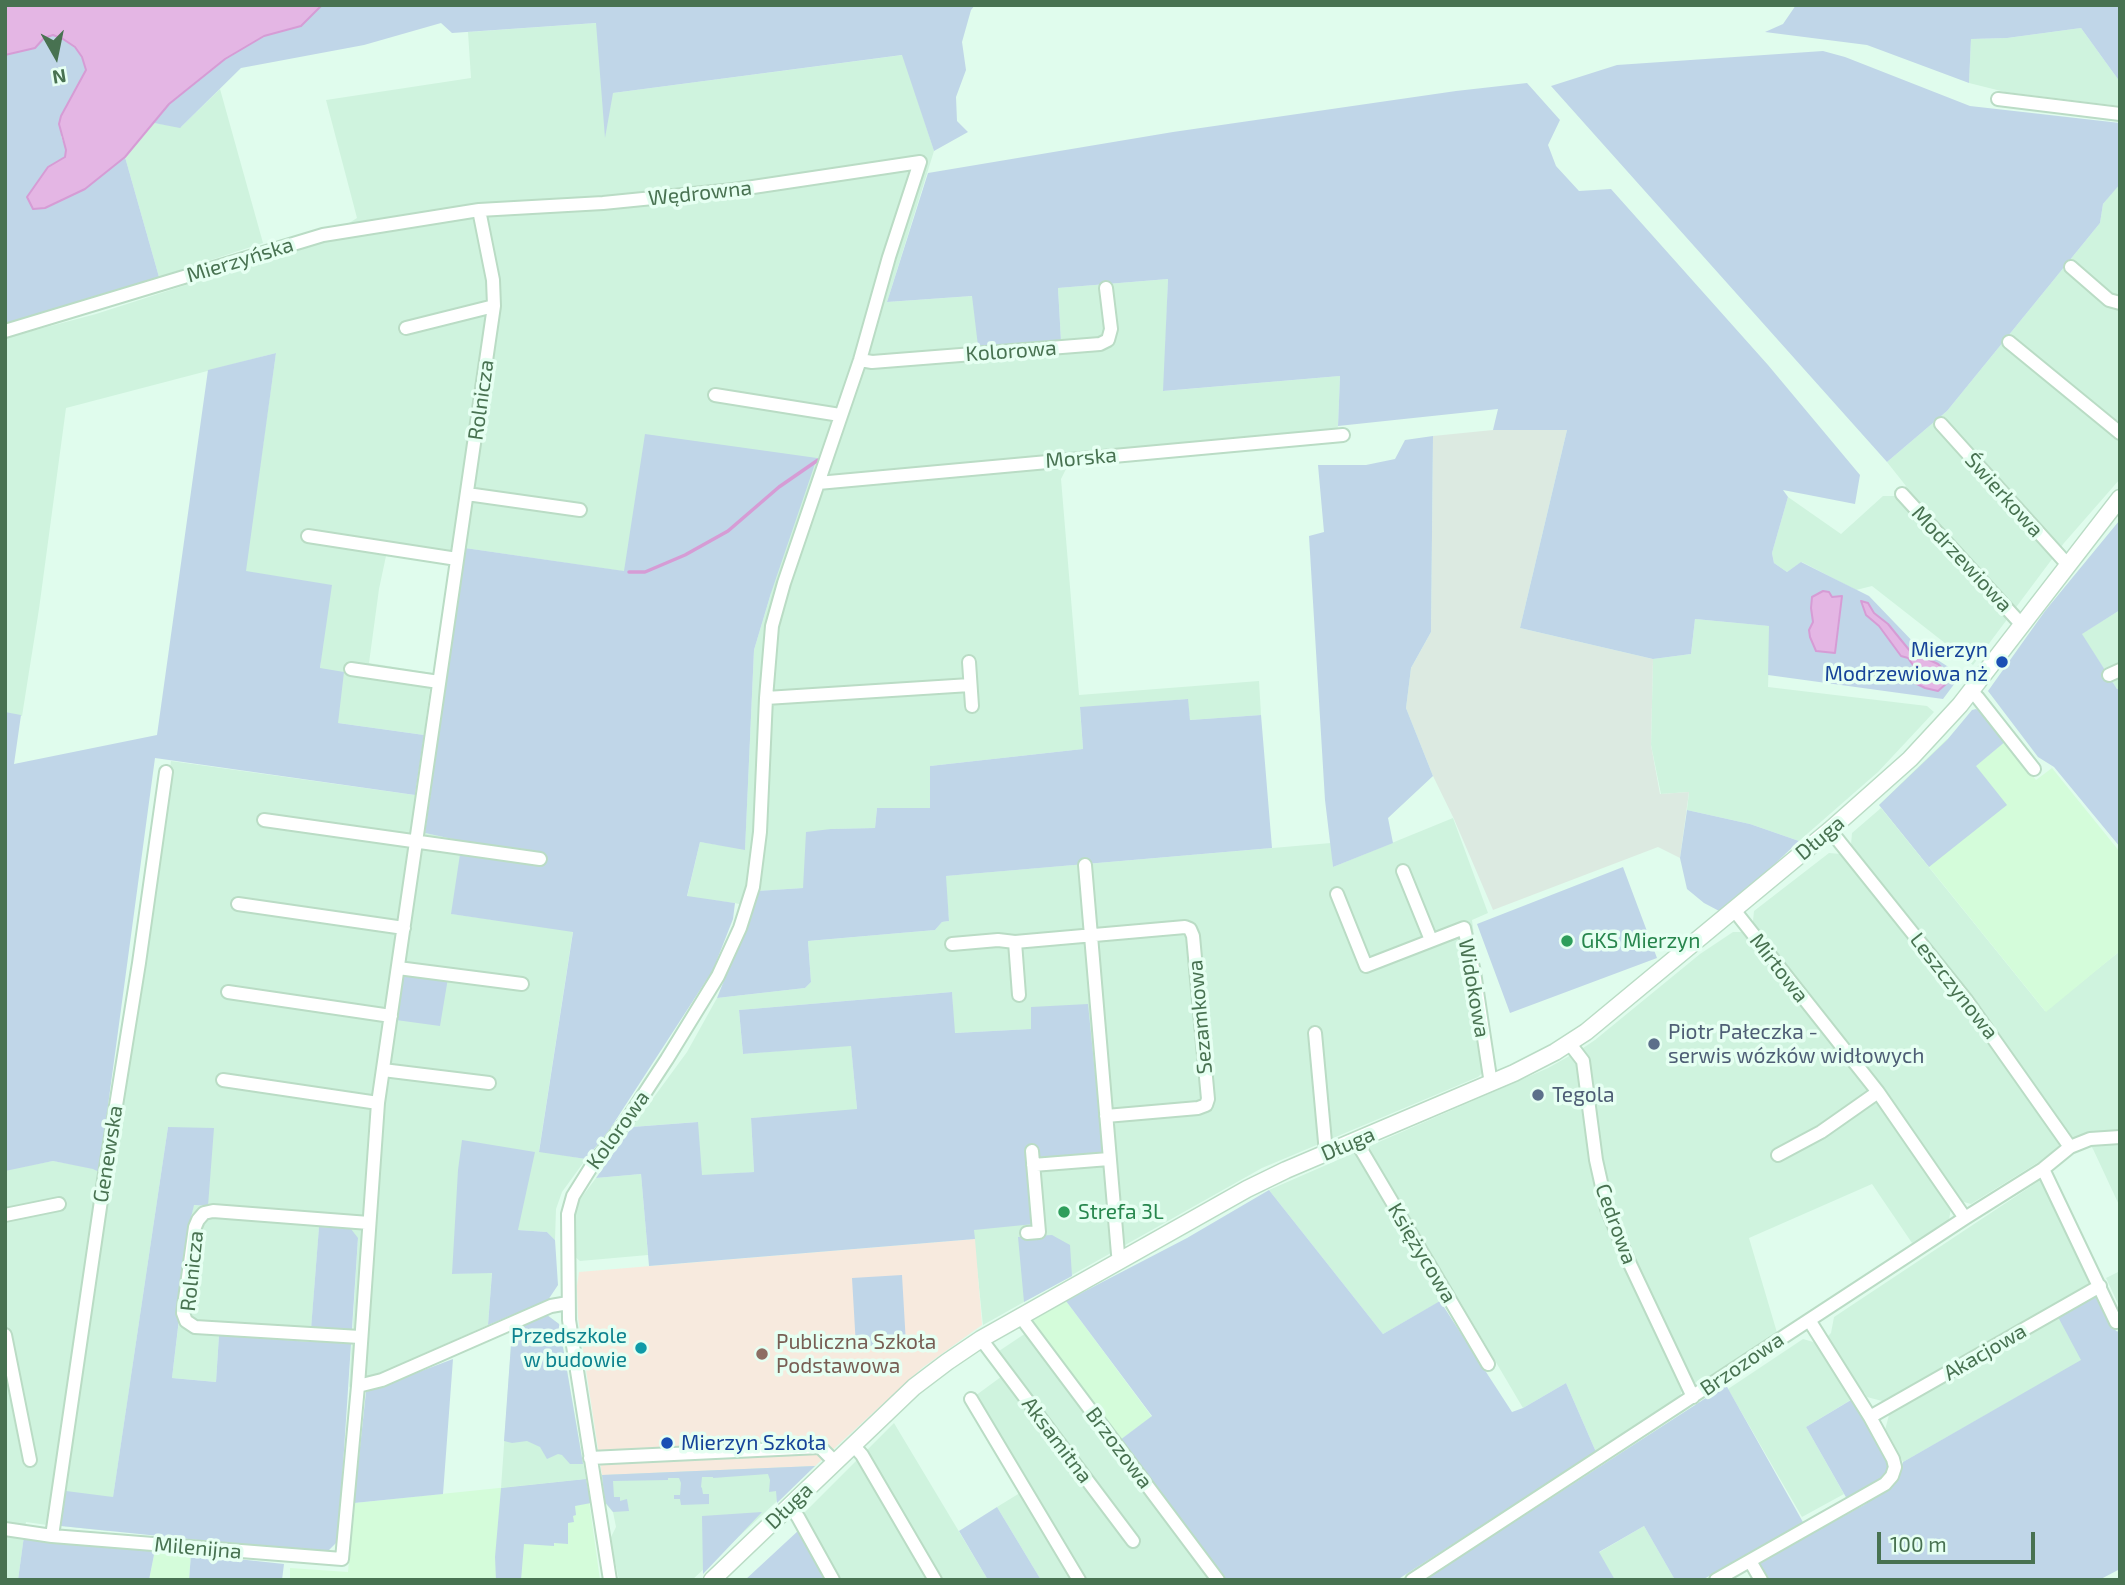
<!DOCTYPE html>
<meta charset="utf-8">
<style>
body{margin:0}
#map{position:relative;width:2125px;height:1585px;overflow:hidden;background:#e0fced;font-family:"Exo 2",sans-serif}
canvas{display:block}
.frame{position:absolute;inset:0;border:7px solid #487251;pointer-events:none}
.north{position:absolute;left:21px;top:21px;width:70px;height:70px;-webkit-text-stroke:5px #e6fff2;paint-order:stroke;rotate:171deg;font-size:19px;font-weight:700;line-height:28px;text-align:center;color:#487251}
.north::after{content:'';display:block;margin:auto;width:24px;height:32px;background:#487251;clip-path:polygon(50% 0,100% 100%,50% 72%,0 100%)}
.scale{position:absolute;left:1877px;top:1532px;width:158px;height:32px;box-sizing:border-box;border:4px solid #487251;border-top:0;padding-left:9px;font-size:21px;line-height:24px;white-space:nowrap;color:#487251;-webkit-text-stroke:5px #e6fff2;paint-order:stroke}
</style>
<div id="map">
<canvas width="2125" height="1585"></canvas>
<div class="frame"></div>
<div class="north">N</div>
<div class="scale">100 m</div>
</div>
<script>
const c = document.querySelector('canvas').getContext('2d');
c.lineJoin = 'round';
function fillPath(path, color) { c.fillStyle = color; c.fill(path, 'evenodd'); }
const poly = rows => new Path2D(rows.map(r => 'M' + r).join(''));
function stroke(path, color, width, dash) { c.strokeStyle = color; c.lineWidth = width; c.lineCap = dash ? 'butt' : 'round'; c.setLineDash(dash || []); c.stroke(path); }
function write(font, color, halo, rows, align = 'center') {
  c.font = font + ' "Exo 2",sans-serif'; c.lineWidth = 7; c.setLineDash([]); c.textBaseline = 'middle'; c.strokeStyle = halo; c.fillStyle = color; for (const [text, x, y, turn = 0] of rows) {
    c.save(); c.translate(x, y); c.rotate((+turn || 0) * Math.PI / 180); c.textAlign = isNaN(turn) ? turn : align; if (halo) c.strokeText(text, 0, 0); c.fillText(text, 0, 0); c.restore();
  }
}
fillPath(poly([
 [597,23,613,93,903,55,934,151,887,302,973,296,1061,341,1058,288,1168,279,1164,391,1340,376,1338,426,1335,443,1068,465,1061,479,1079,695,1259,681,1261,715,1190,720,1187,699,1080,708,1083,749,930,766,930,808,877,808,875,828,831,829,803,888,757,891,754,908,735,903,687,897,700,842,745,849,754,650,771,593,465,548,450,551,448,564,386,556,379,589,369,663,432,673,424,735,338,723,320,669,321,658,245,571,276,353,66,408,39,609,22,716,5,713,5,338,96,314,319,242,357,218,326,100,471,78,468,32],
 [2081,28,2120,82,2120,106,2005,92,1969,83,1971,39,2007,38],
 [220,89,263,243,159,277,125,157,154,123,181,127],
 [2120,183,2120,479,2064,543,1973,665,1872,586,1856,590,1802,562,1787,572,1774,563,1772,553,1788,497,1841,534,1883,496,1894,496,1906,486,1887,462,1947,411,2100,223,2103,204],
 [2120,610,2120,689,2117,689,2081,634],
 [1695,619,1770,626,1768,687,1927,706,1934,712,1878,772,1799,841,1750,824,1687,810,1689,792,1661,794,1651,745,1653,659,1691,654],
 [171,761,429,797,425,833,463,840,452,914,573,931,539,1151,586,1159,562,1192,556,1209,555,1240,547,1232,518,1230,452,1274,492,1272,488,1325,349,1387,358,1238,319,1228,310,1343,219,1335,216,1382,172,1378,193,1205,207,1206,168,1127,108,1531,61,1526],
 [1881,808,2045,1011,2120,951,2120,1207,2093,1149,2082,1135,1971,1204,1960,1201,1951,1208,1949,1220,1912,1243,1872,1184,1749,1238,1778,1336,1700,1384,1689,1381,1683,1387,1679,1399,1596,1452,1566,1383,1523,1408,1455,1293,1383,1334,1269,1190,1548,1068,1580,1050,1595,1040,1700,954,1733,932,1741,932,1753,921,1754,911,1829,853,1841,854,1851,845,1852,833],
 [1453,818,1488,913,1472,920,1491,1065,1478,1077,1262,1168,983,1325,973,1230,1032,1029,954,1033,952,992,739,1010,743,1054,851,1045,857,1110,751,1118,754,1172,701,1176,697,1122,632,1127,687,1052,717,998,805,988,811,982,808,941,935,930,942,922,949,921,945,876,1331,843,1333,867],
 [53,1161,93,1168,99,1172,47,1525,26,1522,18,1580,5,1580,5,1170],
 [641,1174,648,1255,580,1261,575,1257,573,1223,575,1206,596,1178],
 [2045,1177,2093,1283,2083,1360,1903,1462,1885,1430,1889,1415,1882,1401,1867,1397,1864,1392,1806,1427,1844,1494,1802,1517,1728,1389,1803,1339,1820,1344,1831,1333,1834,1317],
 [2120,1271,2120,1308,2106,1278],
 [547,1315,559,1324,586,1479,501,1488,512,1331],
 [1026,1333,1212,1580,1041,1580,997,1507,1028,1488,975,1396,1009,1371,996,1353],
 [894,1423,988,1580,840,1580,803,1514],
 [816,1465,692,1580,619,1580,610,1539,616,1527,613,1512,605,1503,601,1474],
 [1644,1526,1675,1580,1614,1580,1598,1553]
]), '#cff3de');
fillPath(poly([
 [1947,739,1956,739,1976,765,2006,741,2036,780,2052,768,2120,852,2120,951,2046,1012,1879,805],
 [1066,1301,1152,1417,1112,1446,1021,1326],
 [586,1479,600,1580,290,1580,290,1568,348,1572,354,1503],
 [155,1550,191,1554,189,1580,149,1580]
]), '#d4fcda');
fillPath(poly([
 [1493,430,1567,430,1520,628,1653,659,1651,745,1660,794,1689,792,1680,858,1658,847,1493,910,1454,819,1433,776,1406,708,1411,668,1431,632,1433,436]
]), '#dceae1');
fillPath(poly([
 [975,1239,982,1325,922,1368,815,1466,602,1475,578,1317,577,1286,579,1272]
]), '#f7eade');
fillPath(poly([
 [284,5,975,5,971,10,962,42,966,70,956,97,957,121,968,132,934,151,902,55,613,93,605,138,596,23,452,33,441,23,364,45,241,68,180,128,154,123,169,104,225,59,264,36,301,26],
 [1796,5,2120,5,2120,82,2081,28,2007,38,1971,39,1969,83,1867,45,1765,32,1783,24],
 [53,35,63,39,75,47,82,57,86,70,61,136,66,150,65,157,48,167,28,197,85,189,125,157,159,277,5,324,5,55,35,48,44,38],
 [1823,51,1845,57,1970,106,2120,123,2120,184,2103,204,2100,223,1947,411,1887,462,1551,86,1617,65],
 [1527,83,1560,120,1548,145,1556,166,1579,191,1611,189,1768,365,1860,475,1855,504,1783,490,1788,497,1772,553,1774,563,1787,572,1801,562,1869,596,1919,648,1961,675,1943,699,1768,675,1769,626,1695,619,1691,654,1653,659,1520,628,1567,430,1493,430,1498,409,1338,426,1340,376,1163,391,1168,279,1058,288,1061,341,978,346,972,296,887,302,928,173,1173,132,1456,91],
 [276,353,246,571,332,585,320,668,344,672,338,723,424,735,415,795,155,758,99,1172,93,1169,53,1161,5,1171,5,712,21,715,14,764,157,735,208,370],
 [645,434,817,458,771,593,754,650,745,850,700,842,687,896,735,903,733,919,713,970,610,1129,586,1159,539,1152,573,932,451,914,462,841,425,833,465,548,624,571],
 [1433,436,1431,632,1411,668,1406,708,1433,776,1388,818,1393,843,1333,867,1325,800,1309,536,1324,532,1318,465,1366,465,1395,459,1405,440],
 [2119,521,2120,610,2082,634,2117,689,2120,689,2120,847,2054,767,2038,757,1988,691,2045,611],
 [1188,699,1190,720,1261,715,1272,848,946,876,949,921,942,922,935,930,808,941,811,982,805,988,717,998,753,908,757,891,803,888,806,832,831,829,875,828,877,808,930,808,930,766,1083,749,1080,707],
 [1976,709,1983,713,2006,741,1976,766,2007,805,1929,867,1879,805,1947,740,1972,710],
 [1687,810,1750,824,1799,841,1723,913,1704,903,1687,889,1680,858],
 [1623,867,1657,958,1510,1013,1477,924],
 [404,973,448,978,440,1026,396,1020],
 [952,992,955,1033,1031,1029,1031,1007,1088,1004,1103,1152,1029,1159,1034,1224,974,1230,975,1239,649,1266,641,1174,596,1178,632,1127,698,1122,702,1175,754,1172,751,1118,857,1109,851,1046,743,1054,739,1010],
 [168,1127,214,1128,208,1206,194,1205,191,1218,172,1378,216,1382,219,1335,310,1342,319,1227,351,1229,358,1238,338,1541,326,1553,61,1526,66,1491,113,1497],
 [462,1140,535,1152,518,1230,547,1232,555,1240,558,1285,548,1300,488,1325,492,1273,452,1274,458,1170],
 [1269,1190,1383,1334,1440,1301,1512,1412,1523,1408,1566,1383,1596,1452,1397,1580,1212,1580,1112,1446,1152,1416,1066,1301,1187,1238],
 [1052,1235,1070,1245,1072,1276,1024,1302,1018,1237],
 [902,1275,906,1344,856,1347,852,1278],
 [2097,1294,2116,1331,2120,1332,2120,1569,2099,1580,1768,1580,1758,1563,1864,1505,1895,1484,1903,1462,2081,1360,2058,1317],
 [547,1315,559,1324,583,1464,570,1464,562,1455,558,1454,547,1459,540,1447,527,1441,512,1443,504,1441,512,1331],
 [453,1359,443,1494,354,1503,366,1392],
 [1726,1385,1804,1524,1702,1580,1675,1580,1644,1526,1599,1552,1615,1580,1431,1580,1429,1577],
 [1851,1400,1890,1461,1891,1468,1881,1481,1847,1499,1806,1427],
 [815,1466,777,1503,776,1491,769,1492,770,1480,768,1474,713,1478,713,1477,702,1477,701,1487,702,1488,703,1494,709,1494,709,1504,681,1505,680,1499,674,1499,674,1495,680,1495,681,1483,679,1478,668,1478,668,1480,613,1481,614,1497,620,1497,620,1501,627,1499,629,1511,613,1512,605,1502,602,1475],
 [586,1479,591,1503,575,1506,576,1515,573,1516,574,1522,568,1523,568,1544,554,1543,554,1546,524,1544,521,1580,496,1580,495,1557,501,1488],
 [997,1507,1041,1580,988,1580,959,1531],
 [762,1512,703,1574,702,1516],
 [799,1530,826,1580,745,1580],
 [24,1536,155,1550,149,1580,18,1580],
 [191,1554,284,1564,282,1580,189,1580]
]), '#c0d6e8');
const water = poly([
 [5,5,322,5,301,26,264,36,225,59,169,104,125,157,85,189,45,208,33,209,27,197,48,167,65,157,66,150,59,124,61,116,86,70,82,57,75,47,63,39,53,35,44,38,35,48,5,55,5,5],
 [1823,591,1829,592,1832,597,1842,596,1835,653,1816,651,1810,637,1809,630,1813,622,1811,608,1812,597,1823,591],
 [1861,601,1868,603,1874,613,1888,624,1910,651,1938,664,1946,672,1947,683,1938,691,1925,688,1909,680,1920,675,1908,658,1901,656,1879,626,1866,615,1861,601]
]);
fillPath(water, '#e4b6e4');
stroke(water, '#d69cd5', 2);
stroke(poly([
 [629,572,645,572,685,555,728,531,779,487,818,460]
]), '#d69cd5', 3.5);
const minor = poly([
 [1998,99,2120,114],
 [2071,267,2109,300,2120,303],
 [406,328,494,306],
 [5,331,323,235,479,210,603,203,733,190,920,162,889,257,860,360,784,583,772,626,766,698,760,832,753,887,740,928,718,976,667,1059,629,1117,593,1164,573,1196,568,1214,569,1320,610,1580],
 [2009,342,2120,433],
 [860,360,872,362,1100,344,1108,340,1111,329,1106,288],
 [715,395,840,415],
 [1941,424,2068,565],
 [818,483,1343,435],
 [467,494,580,510],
 [1902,494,2022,625],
 [308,536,457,559],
 [969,662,972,706],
 [351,669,439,682],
 [2109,675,2120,670],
 [1971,691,1978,698,2034,769],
 [766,698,970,685],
 [264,820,540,859],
 [1830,830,1967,1001,2070,1147],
 [1085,865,1118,1254,1121,1260],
 [1403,871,1431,940],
 [1337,894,1366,966,1464,928,1474,972,1491,1084],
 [238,904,404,928],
 [1734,910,1878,1092,1965,1218],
 [1015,942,1019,995],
 [952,944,998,940,1015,942,1185,927,1190,929,1193,936,1208,1099,1206,1105,1198,1108,1106,1116],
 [398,968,522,984],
 [228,992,391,1016],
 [1315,1033,1326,1153],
 [1570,1044,1583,1061,1596,1160,1607,1209,1630,1264,1693,1397],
 [383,1070,489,1083],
 [223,1080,378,1103],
 [1356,1141,1488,1364],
 [1778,1155,1821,1132,1878,1092],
 [1033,1165,1109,1159],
 [2043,1169,2116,1322],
 [5,1215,59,1204],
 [1027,1233,1039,1232,1032,1151],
 [1020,1316,1218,1580],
 [1809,1320,1870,1417,2100,1286],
 [5,1335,30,1460],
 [360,1337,195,1327,186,1321,183,1313,195,1227,198,1220,204,1213,213,1211,369,1223],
 [981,1339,1133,1541],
 [358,1386,382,1380,551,1306,568,1303],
 [971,1399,1079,1580],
 [853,1445,862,1455,935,1580],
 [590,1458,820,1447,835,1462],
 [789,1506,798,1517,833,1580],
 [5,1529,52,1536,342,1559,358,1386,378,1103,494,306,493,280,479,210],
 [52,1536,104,1180,139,963,166,772],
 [1750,1561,1761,1580],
 [1412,1580,1965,1218,2043,1169,2070,1147,2090,1139,2120,1137],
 [1716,1580,1885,1484,1892,1476,1895,1467,1893,1459,1870,1417]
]);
const tertiary = poly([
 [712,1580,914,1387,947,1362,981,1339,1247,1189,1286,1170,1514,1073,1555,1052,1586,1032,1830,830,1910,759,1960,705,2120,498]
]);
stroke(minor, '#badcc5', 16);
stroke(tertiary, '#badcc5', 19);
stroke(minor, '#fff', 12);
stroke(tertiary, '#fff', 16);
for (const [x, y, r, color] of [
 [2002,662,7,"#1a4fb4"],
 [1567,941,7,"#2e9e5b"],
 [1654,1044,7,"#5c6f8a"],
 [1538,1095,7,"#5c6f8a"],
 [1064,1212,7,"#2e9e5b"],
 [641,1348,7,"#0f9aa8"],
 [762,1354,7,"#8d6e63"],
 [667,1443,7,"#1a4fb4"]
]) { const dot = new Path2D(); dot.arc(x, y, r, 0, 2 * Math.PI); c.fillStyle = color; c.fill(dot); stroke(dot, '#e6fff2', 2.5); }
write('21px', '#487251', '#e6fff2', [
 ["Wędrowna",700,193,-6],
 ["Mierzyńska",240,260,-17],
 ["Kolorowa",1011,351,-4],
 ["Rolnicza",481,400,-82],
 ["Morska",1081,458,-5],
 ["Świerkowa",2004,495,48],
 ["Modrzewiowa",1962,559,47],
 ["Długa",1820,838,-40],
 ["Mirtowa",1779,968,52],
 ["Leszczynowa",1954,986,52],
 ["Widokowa",1474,988,80],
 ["Sezamkowa",1200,1017,-95],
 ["Kolorowa",618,1130,-54],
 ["Długa",1348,1144,-23],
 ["Genewska",108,1154,-81],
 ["Cedrowa",1616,1224,70],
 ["Księżycowa",1422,1253,59],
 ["Rolnicza",192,1271,-84],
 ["Akacjowa",1985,1352,-30],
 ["Brzozowa",1742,1364,-34],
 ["Aksamitna",1057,1440,53],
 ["Brzozowa",1119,1448,53],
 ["Długa",789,1506,-44],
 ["Milenijna",198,1548,5]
]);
write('21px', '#164399', '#e6fff2', [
 ["Mierzyn",1988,650],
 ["Modrzewiowa nż",1988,674],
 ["Mierzyn Szkoła",681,1443,"left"]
], 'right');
write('21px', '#27864d', '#e6fff2', [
 ["GKS Mierzyn",1581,941],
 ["Strefa 3L",1078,1212]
], 'left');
write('21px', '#4e5e75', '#e6fff2', [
 ["Piotr Pałeczka -",1668,1032],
 ["serwis wózków widłowych",1668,1056],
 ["Tegola",1552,1095]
], 'left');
write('21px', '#0d838f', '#e6fff2', [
 ["Przedszkole",627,1336],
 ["w budowie",627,1360]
], 'right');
write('21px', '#785e54', '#e6fff2', [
 ["Publiczna Szkoła",776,1342],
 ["Podstawowa",776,1366]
], 'left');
</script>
